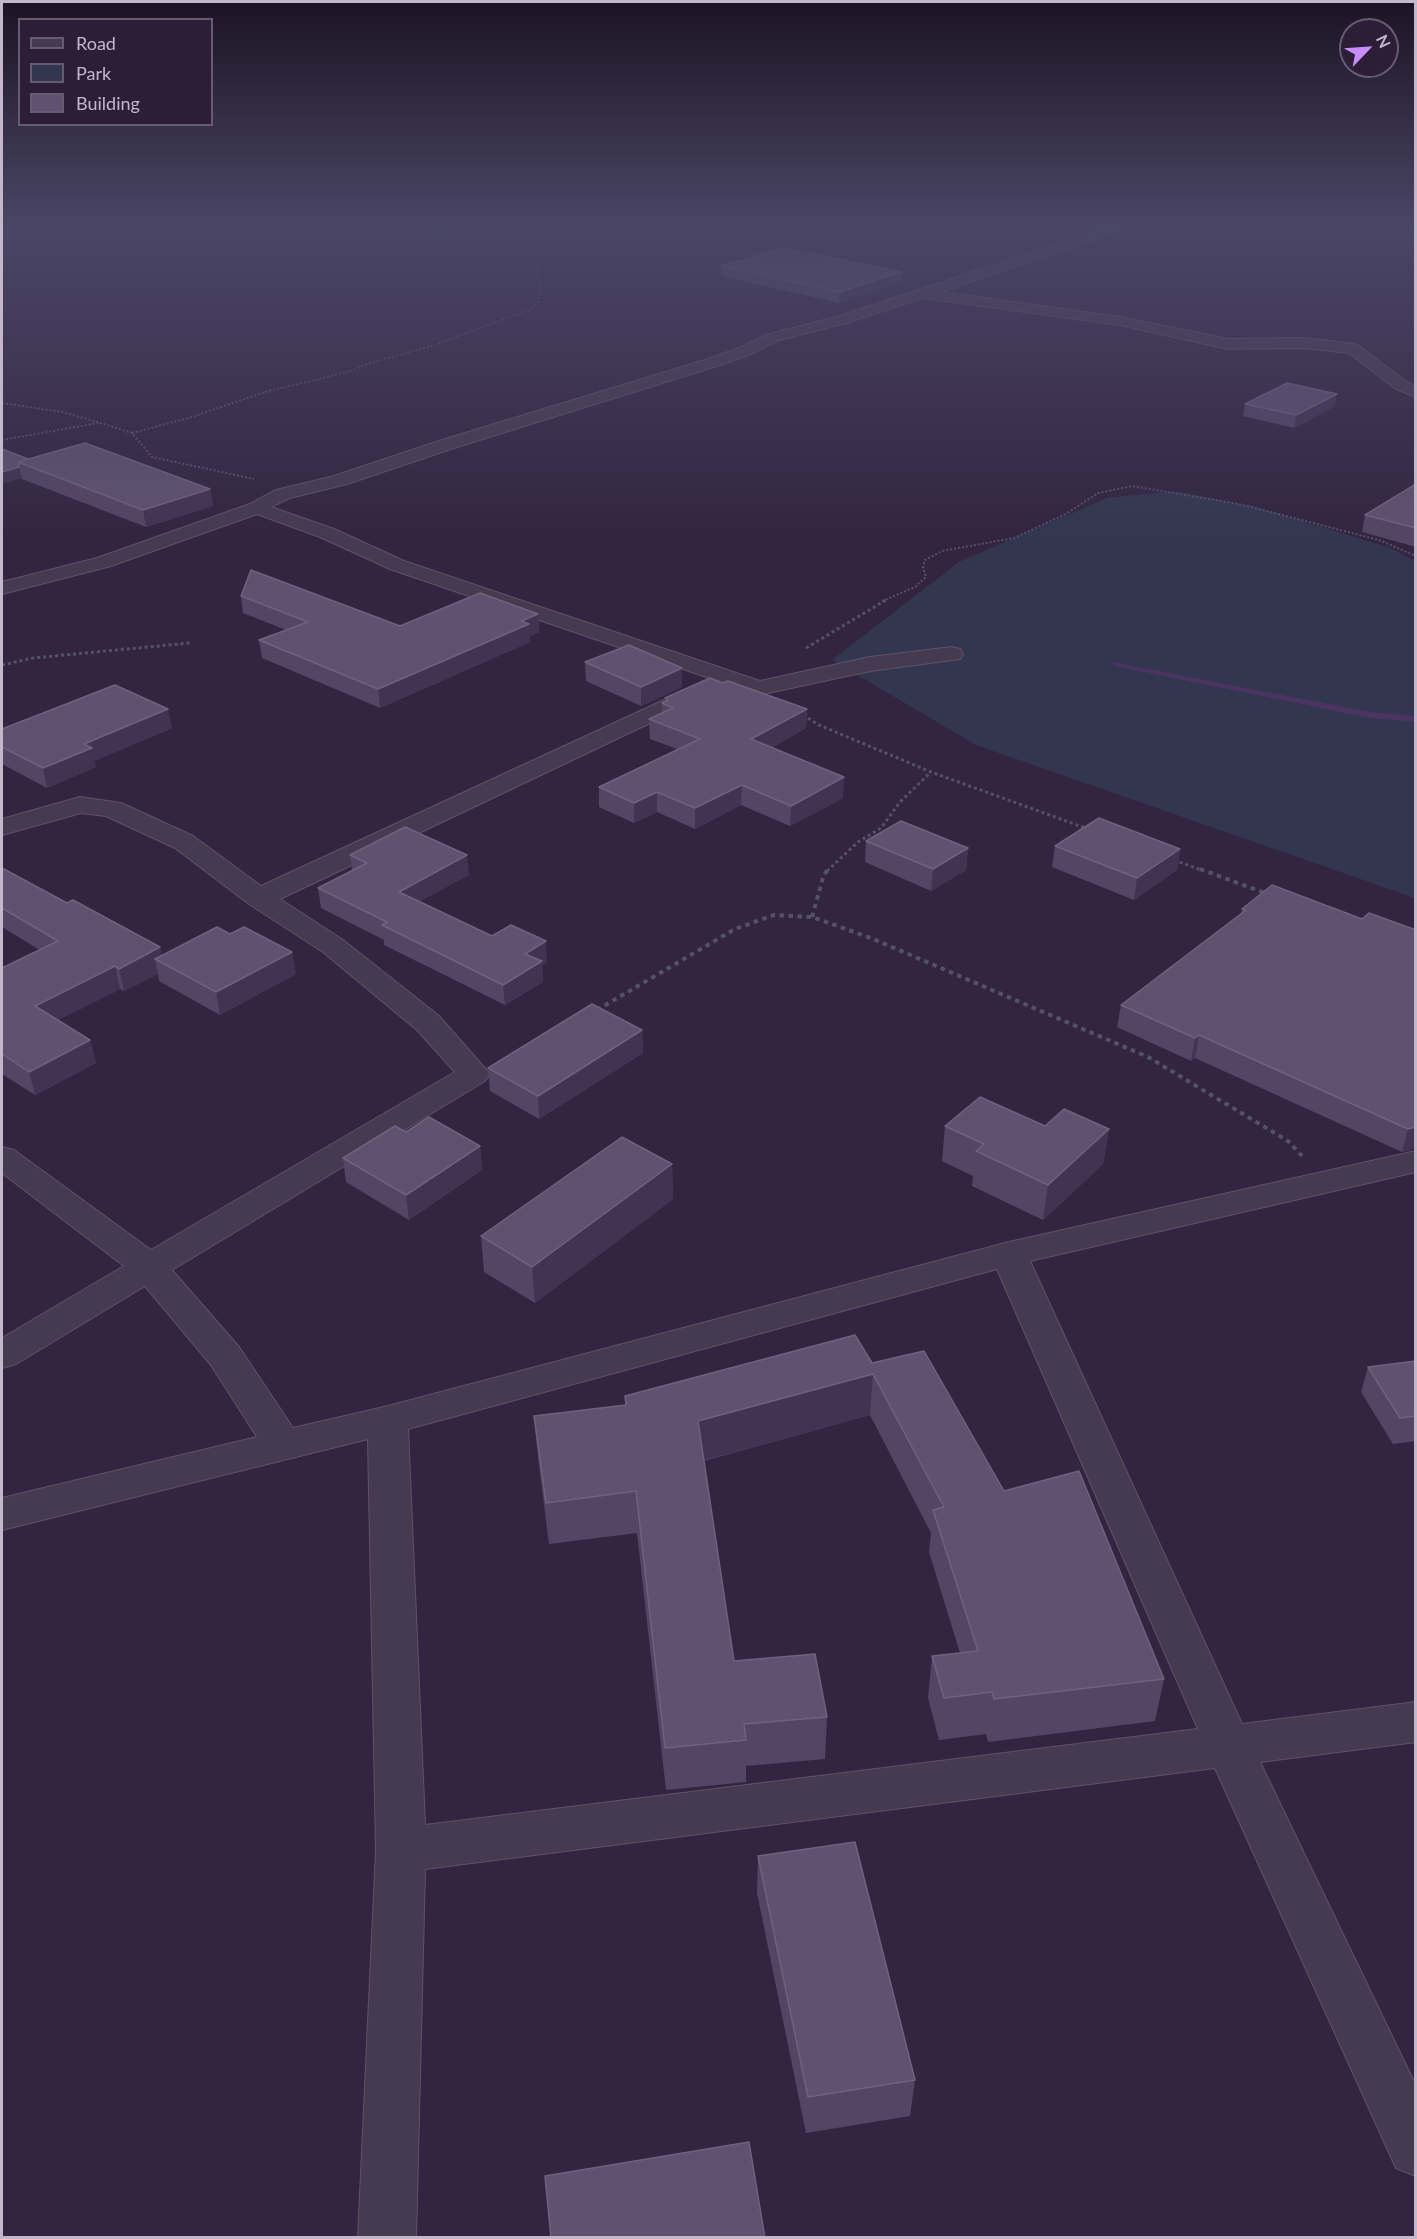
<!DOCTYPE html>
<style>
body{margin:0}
#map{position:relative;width:1417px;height:2239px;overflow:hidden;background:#332541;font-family:Lato,sans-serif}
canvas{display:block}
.frame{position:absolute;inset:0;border:3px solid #c2b7cb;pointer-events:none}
.legend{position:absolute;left:18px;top:18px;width:195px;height:108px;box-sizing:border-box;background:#2b1e36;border:2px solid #675b72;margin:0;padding:8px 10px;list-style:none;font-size:18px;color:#c2b7cb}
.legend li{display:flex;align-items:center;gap:12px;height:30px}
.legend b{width:30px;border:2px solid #675b72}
.north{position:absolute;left:1339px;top:18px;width:60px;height:60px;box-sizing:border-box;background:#2b1e36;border:2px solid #675b72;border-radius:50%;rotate:65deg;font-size:16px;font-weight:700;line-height:24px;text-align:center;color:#c2b7cb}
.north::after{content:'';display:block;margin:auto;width:21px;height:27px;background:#c78dfa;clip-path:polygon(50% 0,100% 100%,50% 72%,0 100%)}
</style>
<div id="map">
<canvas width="1417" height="2239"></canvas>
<div class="frame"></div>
<ul class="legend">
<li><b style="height:8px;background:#463a51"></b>Road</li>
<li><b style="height:16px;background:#32374f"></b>Park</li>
<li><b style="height:16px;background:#615170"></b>Building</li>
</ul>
<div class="north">N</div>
</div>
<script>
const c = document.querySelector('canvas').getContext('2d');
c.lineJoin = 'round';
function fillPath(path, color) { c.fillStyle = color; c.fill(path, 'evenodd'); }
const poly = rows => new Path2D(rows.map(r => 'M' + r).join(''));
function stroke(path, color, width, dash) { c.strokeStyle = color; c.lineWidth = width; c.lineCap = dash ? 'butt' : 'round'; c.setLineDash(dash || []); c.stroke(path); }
fillPath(poly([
 [1174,491,1256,507,1391,548,1415,561,1415,898,976,745,832,660,959,562,1107,498]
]), '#32374f');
fillPath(poly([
 [1112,662,1370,712,1416,716,1416,722,1370,718,1115,666,1111,664,1112,662]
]), '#4b3462');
const minor = poly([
 [1107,228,1127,228,941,292,1120,317,1228,339,1304,338,1354,344,1359,346,1408,383,1416,386,1416,397,1396,389,1349,353,1304,348,1228,349,1120,325,923,298,846,323,776,341,751,354,720,365,454,448,347,484,290,498,271,507,334,529,404,561,760,681,870,657,952,647,960,649,963,654,960,659,870,671,759,695,390,569,320,537,257,514,111,566,2,594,2,582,97,558,250,504,276,490,334,476,442,440,708,359,739,348,766,335,836,317,1107,228],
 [701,683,709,685,713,690,709,695,280,899,343,940,439,1016,490,1074,485,1081,172,1270,239,1347,293,1428,388,1406,1009,1242,1416,1151,1416,1172,1030,1261,1242,1724,1416,1702,1416,1742,1260,1762,1416,2086,1416,2176,1396,2168,1215,1768,425,1869,416,2238,358,2238,376,1850,368,1439,2,1530,2,1498,257,1437,211,1365,145,1286,16,1364,2,1368,2,1338,124,1266,2,1173,2,1147,14,1150,151,1250,455,1072,417,1030,323,952,249,904,175,848,106,816,81,813,2,835,2,819,80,797,121,803,193,836,261,886,701,683],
 [997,1269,1198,1729,425,1825,408,1429,997,1269]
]);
stroke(minor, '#5e5268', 2);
stroke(poly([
 [265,392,351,371,370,363,432,346,531,309,538,302,540,288,535,253,530,249,438,228]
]), '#53526a', 1.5, [2, 2]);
stroke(poly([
 [2,403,62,412,101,423,132,433,152,457,254,479],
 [132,433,192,417,271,390],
 [2,440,98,423],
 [882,601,915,587,926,577,923,567,925,560,942,551,1014,538,1066,514,1098,493,1132,486,1239,504,1379,540,1416,556]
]), '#53526a', 2, [2, 2]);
stroke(poly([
 [806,648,886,600],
 [2,665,33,658,190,643],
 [803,715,819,725,931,772,1088,829],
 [1174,860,1204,871],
 [827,871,858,842,881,828,900,802,931,772]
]), '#53526a', 3, [3, 3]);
stroke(poly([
 [1200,869,1265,893],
 [812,917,824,874,829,869],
 [597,1010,735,929,774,915,812,917,871,938,1148,1057,1288,1141,1302,1156]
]), '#53526a', 4, [4.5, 4.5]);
fillPath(minor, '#463a51');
fillPath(poly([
 [721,266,902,272,901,282,839,303,721,276],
 [1245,404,1335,406,1294,428,1243,416],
 [2,449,28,459,210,489,213,506,146,527,22,479],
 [1416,484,1416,547,1362,532,1365,515],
 [241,596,400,626,538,614,539,632,530,636,530,642,380,708,262,658,259,640,286,630,243,613],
 [585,662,682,668,682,687,641,706,586,681],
 [723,683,807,709,806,728,771,748,843,798,790,826,741,805,695,829,657,812,634,823,599,807,599,787,677,749,650,739,649,719,662,713,662,703,665,702,665,698],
 [172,728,94,761,96,767,47,788,2,764,2,729],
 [866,841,968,848,966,870,931,891,865,862],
 [1055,846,1180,849,1177,870,1134,900,1052,867],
 [350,855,469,875,420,901,547,962,542,965,543,982,505,1005,384,945,384,940,321,908,318,888,352,871],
 [2,868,162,955,296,974,220,1015,159,981,158,974,124,991,120,989,58,1020,90,1040,96,1063,35,1095,2,1074,2,968,40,950,2,927],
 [1242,909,1362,919,1416,930,1416,1146,1411,1150,1402,1152,1195,1058,1191,1061,1117,1027,1121,1005,1241,914],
 [642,1030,643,1053,539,1119,490,1091,488,1068],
 [945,1126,1045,1126,1109,1129,1103,1164,1043,1220,972,1186,973,1176,942,1161],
 [406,1132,480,1146,482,1170,409,1220,346,1182,343,1158],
 [672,1164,673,1199,535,1303,484,1272,481,1236],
 [1416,1361,1416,1441,1393,1444,1361,1392,1368,1367],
 [872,1363,1004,1491,1164,1679,1155,1721,988,1742,986,1734,939,1740,928,1698,932,1656,960,1653,929,1552,931,1533,870,1415,704,1461,734,1661,827,1717,825,1759,746,1766,746,1782,666,1790,637,1533,549,1544,538,1457,534,1416,625,1405,625,1396],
 [758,1856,915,2080,910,2116,806,2133,757,1893]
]), '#554565');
fillPath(poly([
 [902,272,901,282,839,303,839,292],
 [1337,394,1335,406,1294,428,1296,415],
 [19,467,22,478,2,484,2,472],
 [210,489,213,506,146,527,143,510],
 [538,614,539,632,530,636,530,642,380,708,378,689],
 [682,668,682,687,641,706,641,687],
 [168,709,172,728,94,761,96,767,47,788,43,768,84,744],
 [807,709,806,728,750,759,751,739],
 [844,777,843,798,790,826,791,806],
 [742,785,741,805,695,829,695,808],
 [657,792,657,812,634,823,634,803],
 [968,848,966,870,931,891,933,869],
 [1180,849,1177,870,1134,900,1137,878],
 [467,855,469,875,401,912,399,892],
 [546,941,547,962,542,965,543,982,505,1005,503,985,525,954],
 [160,947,164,964,155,959,158,974,124,991,119,969],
 [292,952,296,974,220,1015,216,992],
 [115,966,120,989,40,1029,35,1006],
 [642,1030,643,1053,539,1119,538,1096],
 [1199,1035,1195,1058,1191,1061,1195,1038],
 [90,1040,96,1063,35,1095,29,1072],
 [1416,1127,1416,1146,1411,1150,1402,1152,1408,1129],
 [1109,1129,1103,1164,1043,1220,1048,1185],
 [480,1146,482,1170,409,1220,406,1195],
 [672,1164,673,1199,535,1303,532,1267],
 [873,1374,870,1415,698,1462,698,1421]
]), '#433352');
const building = poly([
 [784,248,902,272,839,292,721,266,784,248],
 [1287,383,1337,394,1296,415,1245,404,1287,383],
 [85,443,210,489,143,510,18,462,85,443],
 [2,449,28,459,18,462,19,467,2,472,2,449],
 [1416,484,1416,528,1365,515,1416,484],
 [251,570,400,626,480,593,538,614,521,621,529,624,378,689,259,640,308,622,241,596,251,570],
 [629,645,682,668,641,687,585,662,629,645],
 [710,678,723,683,728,681,807,709,751,739,844,777,791,806,742,785,695,808,657,792,634,803,599,787,700,739,649,719,673,708,662,703,668,700,665,698,710,678],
 [115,685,168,709,84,744,92,748,43,768,2,747,2,729,115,685],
 [1099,818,1180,849,1137,878,1055,846,1099,818],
 [901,821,968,848,933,869,866,841,901,821],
 [405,827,467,855,399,892,492,936,511,925,546,941,525,954,542,961,503,985,382,925,387,922,318,888,367,863,350,855,405,827],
 [2,868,67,903,73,900,160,947,119,969,115,966,35,1006,90,1040,29,1072,2,1054,2,968,58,941,2,908,2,868],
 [1272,885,1362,919,1369,913,1416,930,1416,1127,1408,1129,1199,1035,1195,1038,1121,1005,1246,910,1242,909,1272,885],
 [217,927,230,934,244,927,292,952,216,992,155,959,217,927],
 [592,1004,642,1030,538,1096,488,1068,592,1004],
 [980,1097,1045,1126,1064,1109,1109,1129,1048,1185,976,1151,984,1144,945,1126,980,1097],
 [429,1117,480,1146,406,1195,343,1158,395,1126,406,1132,429,1117],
 [622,1137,672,1164,532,1267,481,1236,622,1137],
 [855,1335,872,1363,924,1351,1004,1491,1079,1471,1164,1679,994,1699,992,1692,944,1698,932,1656,978,1651,933,1510,944,1507,873,1374,698,1421,734,1661,815,1654,827,1717,744,1724,746,1740,665,1748,636,1491,546,1503,534,1416,626,1405,625,1396,855,1335],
 [1416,1361,1416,1416,1400,1418,1368,1367,1416,1361],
 [855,1842,915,2080,808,2097,758,1856,855,1842],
 [749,2142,765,2238,551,2238,545,2176,749,2142]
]);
fillPath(building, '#615170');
stroke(building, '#70617e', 1.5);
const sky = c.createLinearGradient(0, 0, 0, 542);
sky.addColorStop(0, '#1c1424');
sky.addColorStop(0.42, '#4a4665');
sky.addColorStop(1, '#4a466500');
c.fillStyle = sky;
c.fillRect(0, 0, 1417, 542);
</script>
